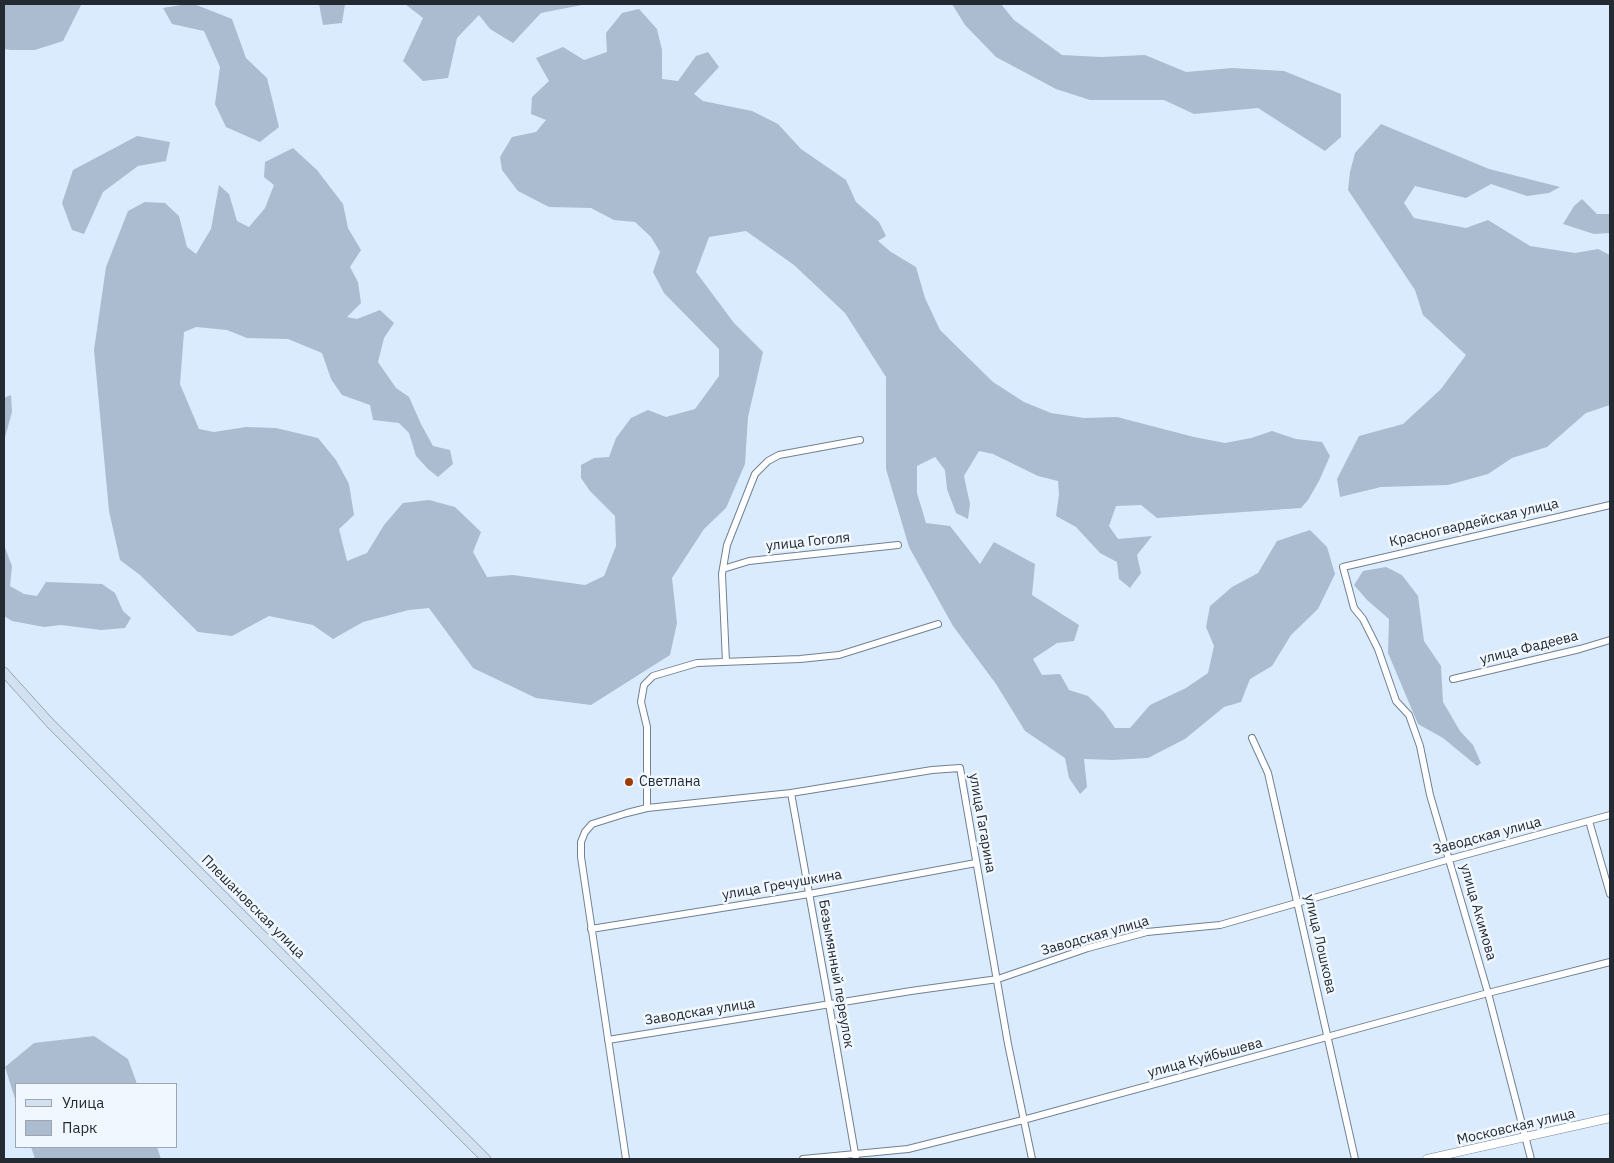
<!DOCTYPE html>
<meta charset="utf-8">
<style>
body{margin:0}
#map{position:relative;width:1614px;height:1163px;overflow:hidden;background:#daebfe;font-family:"IBM Plex Sans",sans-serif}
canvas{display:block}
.frame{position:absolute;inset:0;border:5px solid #242a31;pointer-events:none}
.legend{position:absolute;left:15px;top:1083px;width:162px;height:65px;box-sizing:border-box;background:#f0f7ff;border:1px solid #9ea5ad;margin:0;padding:6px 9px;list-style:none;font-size:15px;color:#242a31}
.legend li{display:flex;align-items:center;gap:10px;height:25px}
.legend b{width:25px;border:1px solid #9ea5ad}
</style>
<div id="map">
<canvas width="1614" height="1163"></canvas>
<div class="frame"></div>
<ul class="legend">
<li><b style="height:6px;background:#d2e0ef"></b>Улица</li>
<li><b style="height:14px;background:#abbcd0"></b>Парк</li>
</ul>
</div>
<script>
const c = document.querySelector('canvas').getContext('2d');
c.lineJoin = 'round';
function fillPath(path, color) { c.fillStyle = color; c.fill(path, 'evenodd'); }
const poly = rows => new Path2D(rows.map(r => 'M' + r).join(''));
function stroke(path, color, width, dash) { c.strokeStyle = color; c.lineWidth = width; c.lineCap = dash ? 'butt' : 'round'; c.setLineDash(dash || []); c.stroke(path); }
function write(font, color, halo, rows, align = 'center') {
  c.font = font + ' "IBM Plex Sans",sans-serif'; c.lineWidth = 5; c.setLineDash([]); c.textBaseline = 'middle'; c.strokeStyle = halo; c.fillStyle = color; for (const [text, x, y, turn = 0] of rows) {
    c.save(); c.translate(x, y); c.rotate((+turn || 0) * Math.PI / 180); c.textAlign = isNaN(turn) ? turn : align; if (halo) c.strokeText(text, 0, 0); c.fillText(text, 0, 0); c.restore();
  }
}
fillPath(poly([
 [4,4,76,4,81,5,63,41,35,50,11,50,4,49],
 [187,4,194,4,232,19,246,58,267,78,279,127,260,142,226,127,215,104,220,67,204,31,172,24,163,8],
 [319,4,345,4,342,23,323,25],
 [405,4,587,4,541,13,513,43,490,29,479,15,457,38,448,78,423,81,403,61,423,18],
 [952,4,1001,4,1014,20,1062,55,1101,57,1145,55,1186,72,1232,68,1284,71,1341,94,1341,137,1325,151,1258,108,1194,114,1164,100,1090,100,1056,89,996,57,965,25],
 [639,9,657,29,662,50,662,79,678,81,696,56,708,52,719,67,694,94,703,101,752,111,778,124,801,149,846,180,856,202,879,222,886,236,878,241,891,252,916,267,925,298,940,330,993,382,1024,402,1051,413,1084,418,1117,417,1194,437,1225,443,1251,438,1272,431,1296,439,1322,442,1330,456,1319,481,1308,500,1301,508,1157,518,1141,505,1116,506,1109,526,1118,539,1152,536,1137,555,1141,573,1130,588,1119,579,1117,562,1100,553,1076,527,1056,516,1059,494,1058,481,1038,476,993,454,979,451,964,476,970,504,968,519,956,513,947,489,945,470,935,457,917,466,917,493,926,523,950,526,980,564,994,542,1035,564,1032,595,1079,625,1074,641,1057,643,1033,659,1042,675,1060,674,1069,690,1088,696,1103,711,1115,728,1130,728,1150,705,1186,688,1208,673,1214,646,1206,627,1210,606,1232,587,1258,573,1277,541,1310,530,1327,547,1335,574,1318,609,1291,635,1272,666,1250,679,1241,702,1224,707,1185,739,1148,758,1113,760,1084,759,1087,787,1080,794,1069,778,1065,758,1025,731,996,684,953,626,909,547,886,469,886,377,845,313,794,265,746,231,709,237,696,272,734,323,763,352,748,417,745,464,726,508,704,529,672,578,677,623,670,655,591,705,536,698,473,668,429,608,409,610,363,622,333,639,313,625,269,616,232,636,198,632,140,575,120,560,109,511,94,350,106,267,128,211,145,202,165,203,179,216,187,247,196,254,211,229,219,185,229,194,237,221,249,227,265,208,274,185,264,177,265,162,293,148,317,170,343,204,348,228,361,250,350,267,358,282,361,303,347,317,357,319,380,310,394,323,384,338,378,362,396,388,409,397,421,424,433,446,450,450,453,464,438,477,428,469,416,456,409,433,399,423,373,420,370,405,342,395,331,379,322,353,288,339,247,338,227,330,196,327,184,332,180,384,199,429,214,432,246,427,276,428,318,438,336,460,349,484,354,515,339,529,347,561,367,553,384,525,403,503,429,500,455,507,481,532,473,552,487,577,513,575,585,585,604,576,616,546,615,516,590,491,581,478,581,465,594,458,609,457,616,438,631,418,648,410,666,417,695,409,719,376,719,349,664,293,653,272,660,252,651,237,635,222,614,220,591,208,549,207,518,191,502,170,500,157,512,137,536,132,546,120,531,114,532,97,549,81,536,58,563,47,584,60,607,52,606,33,622,13],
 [1381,124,1489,169,1560,187,1549,193,1527,196,1491,184,1466,198,1415,186,1404,203,1414,218,1466,228,1488,220,1530,246,1575,253,1598,249,1610,255,1610,405,1586,413,1547,447,1512,458,1488,474,1448,485,1381,487,1340,497,1337,479,1359,436,1403,424,1441,389,1466,355,1423,315,1415,290,1348,190,1350,172,1355,153],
 [137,136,170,142,166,161,138,166,103,192,84,234,72,230,62,203,73,170],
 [1582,199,1597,214,1610,214,1610,233,1594,234,1563,224,1574,206],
 [11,395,12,412,4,441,4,398],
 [4,545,12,566,10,586,24,594,37,596,46,582,102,584,115,593,123,611,131,618,125,628,101,630,61,625,44,627,12,621,4,616],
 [1386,567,1402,575,1418,596,1424,641,1441,666,1443,702,1460,731,1473,745,1481,763,1477,766,1443,738,1418,724,1388,653,1389,619,1367,600,1354,585,1363,571],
 [94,1036,128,1059,137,1084,16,1084,16,1102,5,1067,34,1043],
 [31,1147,157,1147,161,1159,35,1159]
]), '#abbcd0');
const minor = poly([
 [723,569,749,561,898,545],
 [726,662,722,574,727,545,755,474,768,461,779,455,860,440],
 [1453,679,1580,649,1610,640],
 [1252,738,1268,773,1355,1159],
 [791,793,829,1004,856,1159],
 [647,808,647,727,641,702,644,685,653,676,697,663,800,659,839,655,938,624],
 [1589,821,1610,894],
 [591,929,809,894,976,863],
 [608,1040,911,991,998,979,1088,948,1147,932,1220,925,1450,859,1610,815],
 [626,1159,581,857,581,842,585,832,592,824,627,813,647,808,791,793,932,770,960,768,1008,1044,1032,1159],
 [803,1159,908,1149,1023,1120,1488,993,1610,962],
 [1531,1159,1488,993,1430,795,1420,746,1409,715,1396,701,1378,649,1363,619,1354,608,1343,567,1610,505]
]);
const tertiary = poly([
 [1427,1159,1610,1118]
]);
const secondary = poly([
 [4,672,50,723,486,1159]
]);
stroke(minor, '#718092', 8);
stroke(tertiary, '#718092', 9);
stroke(secondary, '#718092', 10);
stroke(minor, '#fff', 6);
stroke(tertiary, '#fff', 8);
stroke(secondary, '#d2e0ef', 9);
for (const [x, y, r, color] of [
 [629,782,5,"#9f3b02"]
]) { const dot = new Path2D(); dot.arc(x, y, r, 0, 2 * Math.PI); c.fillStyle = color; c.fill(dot); stroke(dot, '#f0f7ff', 2); }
write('14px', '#242a31', '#f0f7ff', [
 ["Красногвардейская улица",1474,523,-13],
 ["улица Гоголя",808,542,-6],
 ["улица Фадеева",1529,648,-14],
 ["улица Гагарина",982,823,80],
 ["Заводская улица",1487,836,-15],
 ["улица Гречушкина",782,885,-10],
 ["Плешановская улица",253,907,45],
 ["улица Акимова",1478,912,74],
 ["Заводская улица",1095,936,-16],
 ["улица Лошкова",1320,944,77],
 ["Безымянный переулок",836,974,80],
 ["Заводская улица",700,1012,-9],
 ["улица Куйбышева",1205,1058,-15],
 ["Московская улица",1516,1127,-13]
]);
write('14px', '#242a31', '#f0f7ff', [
 ["Светлана",639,782]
], 'left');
</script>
